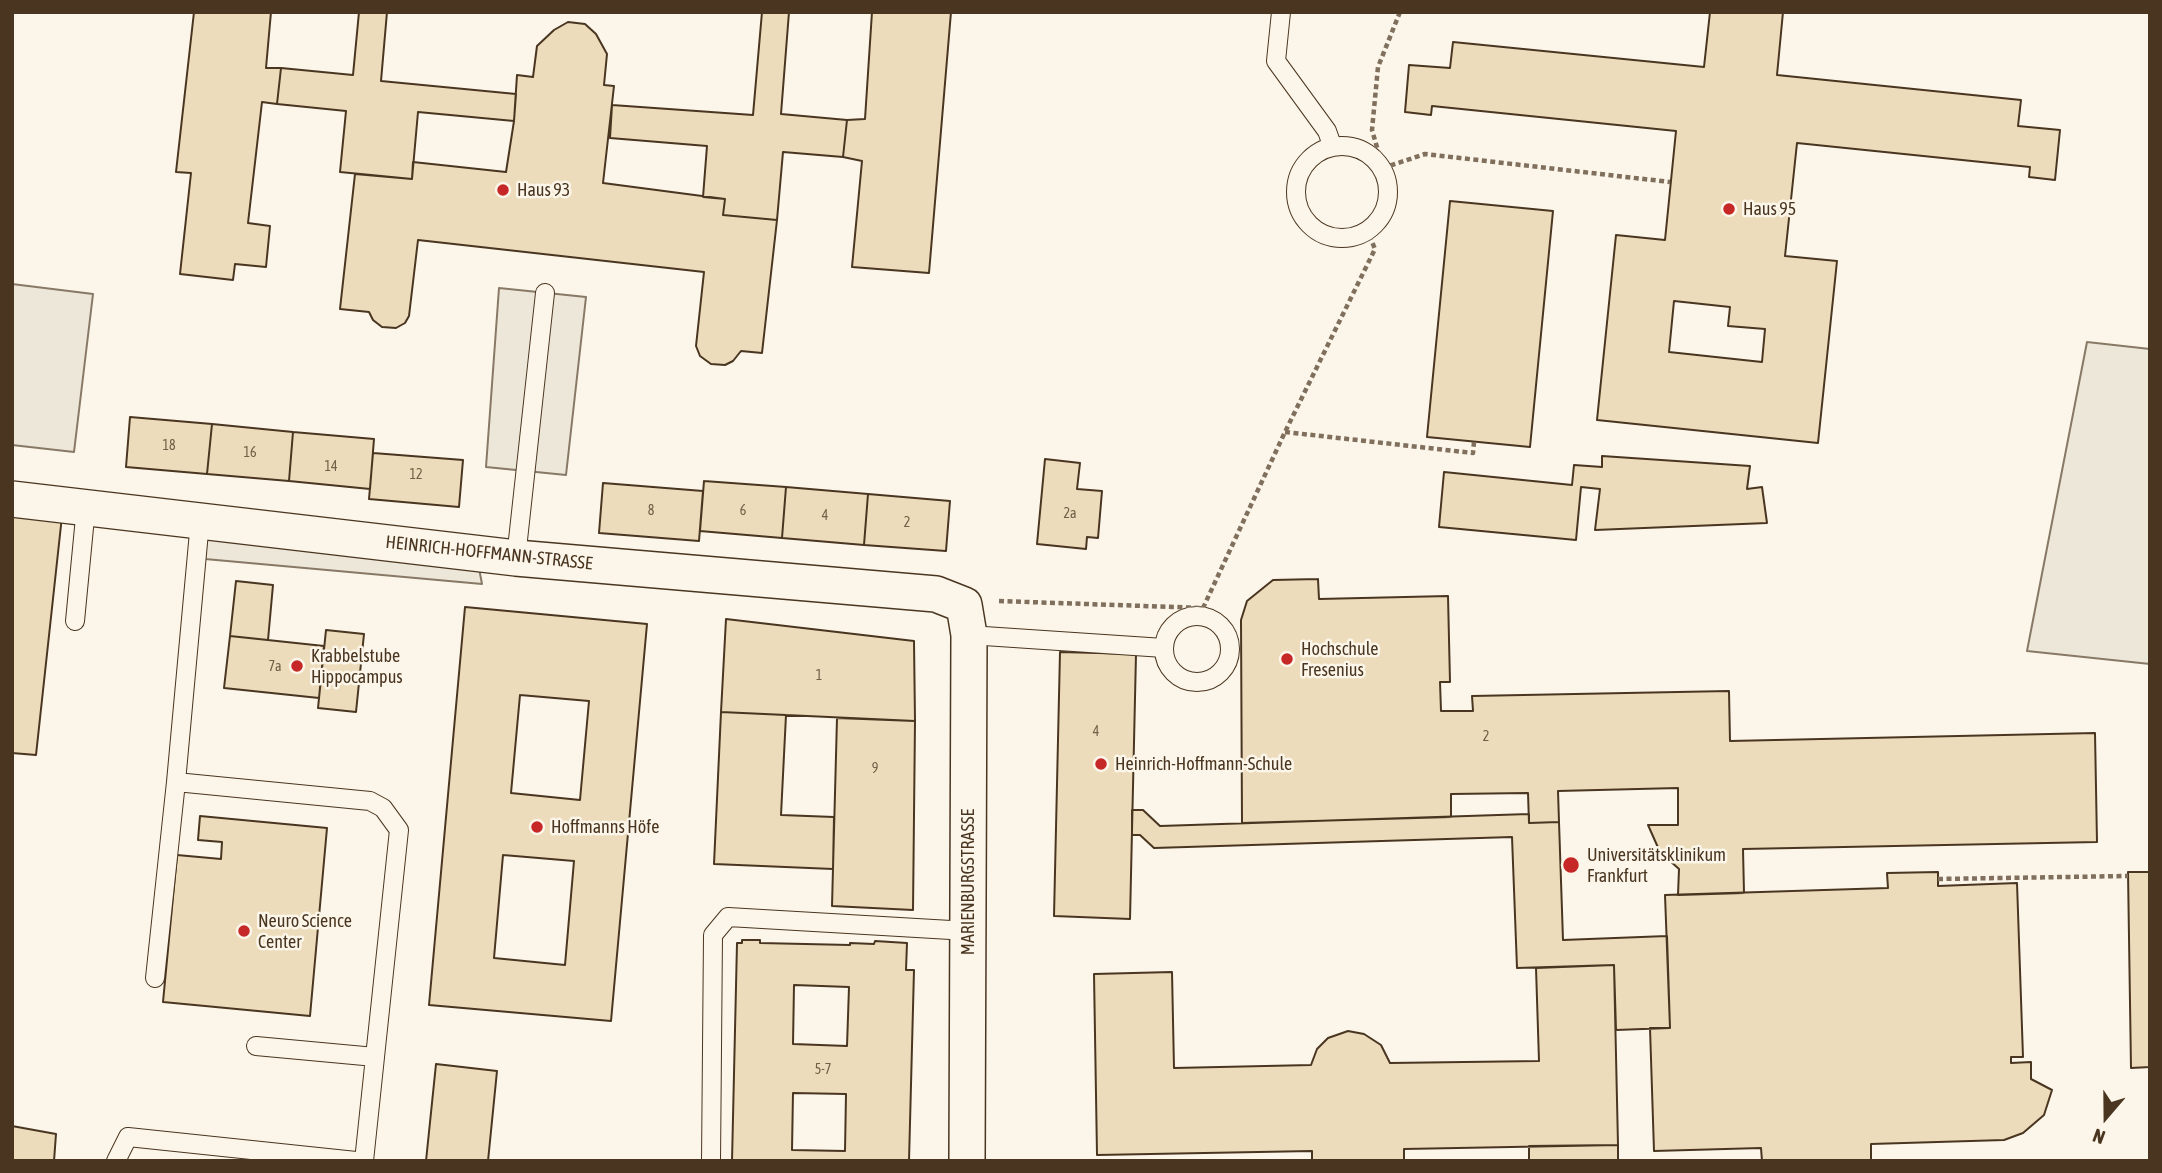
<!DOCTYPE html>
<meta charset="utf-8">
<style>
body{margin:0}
#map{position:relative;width:2162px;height:1173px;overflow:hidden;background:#fbf6e9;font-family:"Asap Condensed",sans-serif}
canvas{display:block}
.frame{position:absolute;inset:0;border:14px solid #4a3520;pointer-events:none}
.north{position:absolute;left:2071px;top:1082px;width:70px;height:70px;-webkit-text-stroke:5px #fbf6e9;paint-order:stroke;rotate:200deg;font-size:19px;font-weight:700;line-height:28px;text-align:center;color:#4a3520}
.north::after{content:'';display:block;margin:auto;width:24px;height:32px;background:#4a3520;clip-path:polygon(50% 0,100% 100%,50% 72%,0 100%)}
</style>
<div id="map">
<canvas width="2162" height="1173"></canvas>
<div class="frame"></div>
<div class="north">N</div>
</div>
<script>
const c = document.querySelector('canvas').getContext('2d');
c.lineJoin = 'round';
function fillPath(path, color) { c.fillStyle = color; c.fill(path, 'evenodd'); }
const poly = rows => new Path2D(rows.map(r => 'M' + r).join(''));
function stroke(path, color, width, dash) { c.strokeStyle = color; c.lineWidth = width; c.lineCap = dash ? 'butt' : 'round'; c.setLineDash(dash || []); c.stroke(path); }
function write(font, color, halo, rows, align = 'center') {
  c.font = font + ' "Asap Condensed",sans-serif'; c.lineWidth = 5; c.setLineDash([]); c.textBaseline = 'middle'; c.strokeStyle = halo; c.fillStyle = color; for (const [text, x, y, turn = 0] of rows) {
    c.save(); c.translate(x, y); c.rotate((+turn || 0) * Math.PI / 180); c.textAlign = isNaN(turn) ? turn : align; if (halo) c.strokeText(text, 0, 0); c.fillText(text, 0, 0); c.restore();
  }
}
const parking = poly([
 [12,284,93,294,74,452,12,445,12,284],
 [499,288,586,297,566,475,486,467,499,288],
 [2087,342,2150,349,2150,664,2027,651,2087,342],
 [205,533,478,563,482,584,205,559,205,533]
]);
fillPath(parking, '#ede7d9');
stroke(parking, '#887966', 2);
const building = poly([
 [194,12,271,12,266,68,281,68,277,104,262,102,248,223,270,226,266,267,235,264,233,280,180,274,191,173,176,172,194,12],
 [359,12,387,12,381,81,516,94,514,121,418,112,412,179,340,172,346,111,277,104,281,68,353,75,359,12],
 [762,12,789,12,781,114,847,120,843,157,783,152,777,220,723,215,725,199,703,197,707,146,610,138,612,105,753,115,762,12],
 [872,12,951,12,929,273,852,267,862,161,843,157,847,120,865,119,872,12],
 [1710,12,1783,12,1777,75,2021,100,2018,126,2060,130,2055,180,2029,177,2030,167,1797,143,1785,256,1837,261,1818,443,1597,420,1616,235,1665,240,1676,131,1432,106,1431,115,1405,112,1409,65,1450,68,1453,42,1704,67,1710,12],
 [1674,301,1730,307,1728,326,1765,329,1762,362,1669,352,1674,301],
 [568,22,585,24,596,34,607,54,604,85,614,86,603,183,725,199,723,215,777,220,762,353,741,351,733,361,725,365,711,364,700,356,696,346,704,272,418,240,409,316,405,323,396,328,382,327,373,320,369,312,340,309,355,174,412,179,413,162,506,172,514,121,517,75,533,77,537,46,554,30,568,22],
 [1450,201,1553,211,1530,447,1427,437,1450,201],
 [130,417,212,424,207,474,126,467,130,417],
 [212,424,293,432,289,481,207,474,212,424],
 [293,432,374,439,370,489,289,481,293,432],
 [373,453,463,460,459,507,369,499,373,453],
 [1602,456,1750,466,1747,489,1762,487,1767,523,1595,530,1600,489,1581,487,1576,540,1439,527,1444,472,1572,485,1574,465,1602,467,1602,456],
 [1045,459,1080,463,1077,489,1102,491,1098,538,1087,537,1086,549,1037,544,1045,459],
 [704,481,786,487,782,538,700,531,704,481],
 [603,483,703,491,699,541,599,533,603,483],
 [786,487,868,494,864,545,782,538,786,487],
 [868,494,950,501,946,551,864,545,868,494],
 [12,511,62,516,36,755,12,753,12,511],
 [1318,579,1319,599,1448,596,1450,682,1440,682,1441,711,1473,711,1472,696,1729,691,1730,741,2095,733,2097,842,1743,849,1744,893,1678,895,1679,869,1660,852,1648,825,1678,825,1678,788,1558,791,1559,822,1529,823,1528,793,1451,794,1451,817,1242,823,1241,620,1247,601,1273,580,1318,579],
 [236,581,273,585,268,640,230,636,236,581],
 [465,607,647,624,611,1021,429,1005,465,607],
 [520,695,589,701,580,800,511,793,520,695],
 [503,855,574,861,565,965,494,958,503,855],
 [726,619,914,641,915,721,721,712,726,619],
 [326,630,364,634,356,712,318,708,326,630],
 [230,636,324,646,319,698,224,688,230,636],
 [1060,652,1136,654,1130,919,1054,916,1060,652],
 [721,712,786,715,781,815,834,817,833,869,714,864,721,712],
 [837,718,915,721,913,910,832,906,837,718],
 [1132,810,1143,810,1160,826,1529,814,1529,823,1559,822,1563,940,1667,936,1670,1028,1616,1030,1614,965,1517,968,1512,837,1154,848,1140,835,1132,835,1132,810],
 [200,816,327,828,310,1016,163,1002,177,855,221,859,222,842,198,840,200,816],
 [1938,872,1938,886,2017,883,2023,1057,2011,1057,2011,1063,2031,1062,2031,1079,2052,1090,2044,1115,2023,1133,2004,1140,1871,1144,1871,1161,1762,1161,1761,1148,1654,1151,1650,1028,1670,1028,1665,895,1888,888,1887,873,1938,872],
 [2128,872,2150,872,2150,1067,2131,1068,2128,872],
 [742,940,760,940,760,943,850,945,850,943,874,944,875,941,907,943,906,970,914,970,909,1161,732,1161,737,943,742,943,742,940],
 [794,985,849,987,847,1046,793,1044,794,985],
 [793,1093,846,1094,845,1151,792,1150,793,1093],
 [1614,965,1618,1145,1404,1149,1404,1161,1312,1161,1312,1151,1097,1155,1094,974,1172,972,1174,1068,1311,1065,1317,1049,1328,1038,1348,1031,1364,1034,1381,1045,1390,1063,1539,1061,1536,968,1614,965],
 [436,1064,497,1071,488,1161,426,1161,436,1064],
 [12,1126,56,1134,54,1161,12,1161,12,1126],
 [1618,1145,1618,1161,1529,1161,1529,1146,1618,1145]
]);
fillPath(building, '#ecdcbc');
stroke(building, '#4a3520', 2);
const lane = poly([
 [1281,12,1276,61,1327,131,1332,145],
 '1296 192a46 46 0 1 1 92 0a46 46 0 1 1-92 0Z',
 [200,521,176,782,370,801,383,808,399,830,364,1161],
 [516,558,545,293],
 '1164 649a33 33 0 1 1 66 0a33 33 0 1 1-66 0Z',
 [75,621,86,507],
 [969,635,1164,648],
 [155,978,176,782],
 [256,1046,375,1057],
 [116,1161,128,1137,356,1161],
 [711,1161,713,935,728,917,968,931]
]);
const street = poly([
 [12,499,516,558,936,594,964,605,969,635,967,1161]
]);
stroke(lane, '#4a3520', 20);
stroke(street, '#4a3520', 38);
stroke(poly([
 [1400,12,1378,67,1372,130,1383,168,1425,154,1670,182],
 [1285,432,1473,453,1474,442],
 [999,601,1203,608,1285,432,1375,249,1367,230],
 [1203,608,1209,617],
 [1938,879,2128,876]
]), '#7f6f5c', 4.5, [5, 3.5]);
stroke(lane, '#fbf6e9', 18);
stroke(street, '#fbf6e9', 35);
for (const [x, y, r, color] of [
 [503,190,7,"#c62828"],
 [1729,209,7,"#c62828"],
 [1287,659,7,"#c62828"],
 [297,666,7,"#c62828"],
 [1101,764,7,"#c62828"],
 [537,827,7,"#c62828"],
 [1571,865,9,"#c62828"],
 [244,931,7,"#c62828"]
]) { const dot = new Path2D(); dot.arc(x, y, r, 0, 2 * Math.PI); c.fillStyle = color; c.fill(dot); stroke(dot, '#fbf6e9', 2.5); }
write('14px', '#725f47', null, [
 ["18",169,446],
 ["16",250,453],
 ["14",331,467],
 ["12",416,475],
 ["8",651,511],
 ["6",743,511],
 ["2a",1070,514],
 ["4",825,516],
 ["2",907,523],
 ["7a",275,667],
 ["1",819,676],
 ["4",1096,732],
 ["2",1486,737],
 ["9",875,769],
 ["5-7",823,1070]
]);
write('18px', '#4a3520', '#fbf6e9', [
 ["Haus 93",517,190],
 ["Haus 95",1743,209],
 ["Hochschule",1301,649],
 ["Fresenius",1301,670],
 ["Krabbelstube",311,656],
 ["Hippocampus",311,677],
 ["Heinrich-Hoffmann-Schule",1115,764],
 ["Hoffmanns Höfe",551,827],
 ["Universitätsklinikum",1587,855],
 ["Frankfurt",1587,876],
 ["Neuro Science",258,921],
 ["Center",258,942]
], 'left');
write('18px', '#4a3520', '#fbf6e9', [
 ["HEINRICH-HOFFMANN-STRASSE",489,553,6],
 ["MARIENBURGSTRASSE",968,882,-90]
]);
</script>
